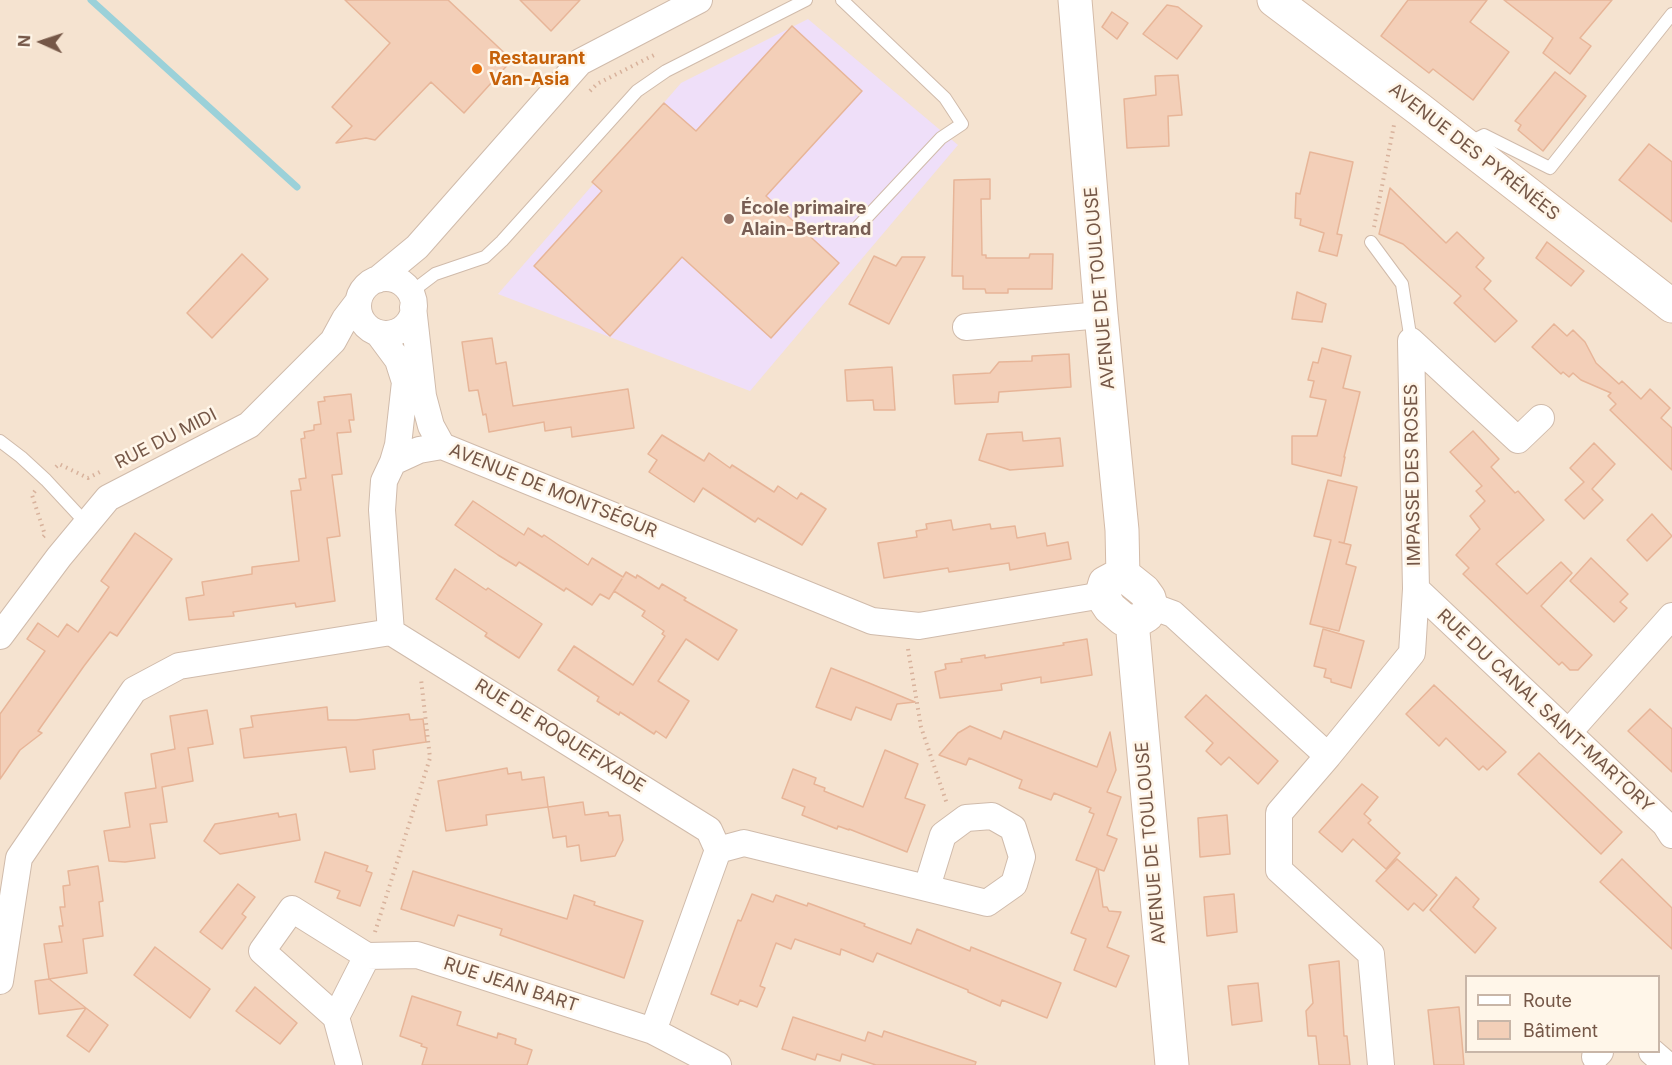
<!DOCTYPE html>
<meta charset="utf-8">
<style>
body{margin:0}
#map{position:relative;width:1672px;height:1065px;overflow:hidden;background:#fdf2e2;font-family:Inter,sans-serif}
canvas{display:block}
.legend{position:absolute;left:1465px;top:975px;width:195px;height:78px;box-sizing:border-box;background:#fff6e9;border:2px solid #c8b6a8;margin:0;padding:8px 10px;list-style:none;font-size:18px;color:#755747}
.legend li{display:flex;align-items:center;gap:12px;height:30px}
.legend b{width:30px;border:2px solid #c8b6a8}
.north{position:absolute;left:12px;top:12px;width:60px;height:60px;-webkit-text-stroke:4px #fff6e9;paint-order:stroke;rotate:273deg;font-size:16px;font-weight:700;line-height:24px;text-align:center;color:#755747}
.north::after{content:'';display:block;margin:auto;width:21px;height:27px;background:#755747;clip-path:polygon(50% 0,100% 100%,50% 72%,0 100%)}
</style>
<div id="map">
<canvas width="1672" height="1065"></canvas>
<ul class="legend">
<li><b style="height:8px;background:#fff"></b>Route</li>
<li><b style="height:16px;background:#f3cfb8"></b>Bâtiment</li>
</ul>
<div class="north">N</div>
</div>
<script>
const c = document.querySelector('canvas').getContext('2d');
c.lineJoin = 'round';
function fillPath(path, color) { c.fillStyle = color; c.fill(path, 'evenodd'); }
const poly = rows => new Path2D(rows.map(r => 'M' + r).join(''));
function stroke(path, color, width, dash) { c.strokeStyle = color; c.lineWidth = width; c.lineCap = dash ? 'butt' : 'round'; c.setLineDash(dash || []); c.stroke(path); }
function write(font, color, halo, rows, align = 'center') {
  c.font = font + ' Inter,sans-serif'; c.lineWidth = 5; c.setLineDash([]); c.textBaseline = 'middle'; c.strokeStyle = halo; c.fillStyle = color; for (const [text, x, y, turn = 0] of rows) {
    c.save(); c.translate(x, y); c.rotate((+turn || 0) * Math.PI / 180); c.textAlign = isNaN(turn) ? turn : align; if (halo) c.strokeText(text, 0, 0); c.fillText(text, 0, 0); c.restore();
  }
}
fillPath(poly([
 [0,0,1672,0,1672,1065,0,1065],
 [1466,976,1658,976,1658,1052,1466,1052]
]), '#f5e3d0');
fillPath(poly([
 [808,19,958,145,750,391,498,294,681,83]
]), '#efdff9');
stroke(poly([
 [91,0,297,187]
]), '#9bd1d9', 7);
const building = poly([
 [345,0,448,0,512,60,464,113,431,82,375,140,366,138,336,143,352,126,332,107,390,43,345,0],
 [520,0,580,0,551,31,520,0],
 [1408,0,1487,0,1470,22,1509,52,1473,100,1433,69,1429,73,1381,36,1408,0],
 [1504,0,1612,0,1580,38,1591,46,1570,74,1543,53,1553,38,1504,0],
 [1167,5,1178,7,1202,26,1177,59,1143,34,1167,5],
 [1112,12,1128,23,1117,39,1102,27,1112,12],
 [792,26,862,91,766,196,839,263,771,338,682,257,610,336,534,266,602,191,592,182,664,103,696,131,792,26],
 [1555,72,1586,96,1543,151,1518,130,1521,125,1515,121,1555,72],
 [1178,75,1182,115,1168,116,1169,146,1127,148,1124,99,1156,95,1155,76,1178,75],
 [1649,144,1672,162,1672,222,1619,180,1649,144],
 [1310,152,1353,162,1337,234,1342,235,1337,256,1319,251,1324,233,1300,225,1301,219,1295,218,1296,193,1300,194,1310,152],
 [990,179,990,199,981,199,982,255,986,255,986,258,1029,258,1030,254,1053,254,1052,289,1008,289,1008,293,986,293,985,289,963,289,963,276,952,276,954,180,990,179],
 [1390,188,1446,243,1457,232,1484,258,1476,267,1491,281,1484,289,1517,321,1495,342,1454,303,1461,296,1403,244,1379,234,1390,188],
 [1547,242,1584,271,1571,286,1536,258,1547,242],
 [242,254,268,279,212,338,187,313,242,254],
 [874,256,896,266,902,257,925,257,889,324,849,304,874,256],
 [1297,292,1326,304,1322,322,1292,319,1297,292],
 [1554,324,1567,336,1573,330,1585,342,1596,363,1619,384,1622,381,1641,399,1650,389,1670,408,1661,418,1672,428,1672,470,1610,410,1616,404,1608,396,1611,393,1581,380,1573,373,1569,377,1563,372,1561,374,1532,347,1554,324],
 [492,338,496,364,506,362,513,406,628,389,634,428,572,437,571,427,545,431,544,422,489,432,486,414,483,415,478,390,469,391,462,342,492,338],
 [1322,348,1351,356,1343,388,1360,392,1344,457,1345,457,1341,476,1292,464,1292,436,1317,436,1326,400,1310,397,1314,381,1308,380,1313,362,1318,363,1322,348],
 [1069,354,1071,387,999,392,998,402,955,404,953,375,990,373,999,362,1032,361,1032,356,1069,354],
 [892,367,895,410,874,410,873,400,847,401,845,370,892,367],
 [351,394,354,420,349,420,351,432,337,433,342,474,332,475,340,536,327,538,335,601,296,607,295,603,233,612,234,616,189,620,186,598,204,595,202,582,252,574,252,567,299,561,291,491,301,490,299,479,306,478,301,439,305,438,304,432,314,430,314,425,321,424,318,402,325,401,324,397,351,394],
 [1473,431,1499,459,1491,467,1515,493,1518,491,1544,520,1496,564,1527,594,1561,562,1572,573,1541,606,1592,655,1578,670,1570,670,1562,662,1559,665,1463,574,1469,568,1456,555,1480,529,1470,516,1485,501,1476,491,1482,486,1450,452,1473,431],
 [1022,432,1023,441,1060,438,1063,466,1010,470,979,460,987,434,1022,432],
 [662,435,704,461,709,453,730,468,732,465,774,492,778,486,797,499,801,493,826,509,802,545,758,518,755,522,703,488,694,502,649,472,657,460,648,454,662,435],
 [1594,443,1615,464,1592,489,1603,500,1584,519,1565,500,1584,482,1570,468,1594,443],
 [1328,480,1357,487,1344,543,1339,542,1351,545,1346,564,1356,567,1339,631,1310,624,1331,540,1314,536,1328,480],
 [473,501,524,535,528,528,542,537,544,535,588,565,592,558,623,577,626,572,636,578,637,575,659,589,662,584,686,598,684,600,737,630,718,660,686,639,658,681,689,701,666,738,656,731,654,734,620,712,619,715,597,701,599,697,558,670,574,646,633,685,665,636,662,634,664,631,642,616,645,611,614,591,622,579,609,599,600,594,592,605,566,588,564,591,519,562,516,566,498,555,455,525,473,501],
 [1652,514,1672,536,1647,561,1627,540,1652,514],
 [951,520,953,530,990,524,991,529,1015,526,1017,538,1045,533,1047,546,1068,542,1071,559,1010,570,1009,563,949,572,948,568,884,578,878,543,917,537,916,531,927,529,926,524,951,520],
 [135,533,172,559,117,636,110,632,84,666,38,731,42,733,20,750,0,779,0,714,45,651,27,639,38,623,58,637,67,624,78,632,109,587,101,581,135,533],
 [1591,558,1628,594,1620,602,1627,608,1614,622,1570,581,1591,558],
 [455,569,486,590,488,588,542,624,519,658,485,636,487,633,436,599,455,569],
 [1323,629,1364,641,1351,688,1331,682,1331,679,1324,677,1326,669,1314,666,1323,629],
 [1087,639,1092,675,1041,683,1041,677,1001,684,1002,690,940,698,935,672,946,669,945,664,962,662,961,659,985,655,985,658,1064,645,1063,643,1087,639],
 [831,668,869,683,915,702,897,704,891,720,856,707,851,720,816,707,831,668],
 [1434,685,1506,752,1487,770,1483,766,1479,770,1446,738,1439,746,1406,714,1434,685],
 [1206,695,1278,761,1258,784,1229,757,1221,765,1206,751,1213,743,1185,717,1206,695],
 [327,707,328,720,356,720,409,714,410,720,423,719,426,742,373,750,375,769,350,772,346,747,244,758,240,729,253,727,251,716,327,707],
 [1650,709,1672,729,1672,772,1628,731,1650,709],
 [207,710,213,744,188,748,193,781,162,787,167,822,150,824,155,858,125,862,109,861,104,831,130,827,125,793,156,788,151,754,175,749,170,716,207,710],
 [970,726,1001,739,1004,731,1097,767,1110,732,1116,770,1107,792,1121,797,1107,835,1117,839,1104,871,1098,869,1103,907,1107,907,1109,911,1121,912,1107,947,1129,956,1116,987,1074,970,1086,939,1071,933,1097,868,1076,860,1094,814,1089,812,1091,808,1054,793,1051,800,1019,788,1022,780,969,758,966,765,939,755,958,733,970,726],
 [885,750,918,764,905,798,925,805,907,852,849,829,849,830,838,826,837,829,802,815,805,807,782,798,793,769,816,778,814,784,825,788,824,791,863,807,885,750],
 [1539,753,1622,832,1601,854,1518,774,1539,753],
 [507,768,508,774,521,772,522,780,544,777,548,807,486,815,487,825,446,831,438,781,507,768],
 [1362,784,1378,797,1364,814,1371,820,1368,823,1400,853,1386,869,1353,839,1342,852,1319,832,1362,784],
 [583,802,585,815,608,812,609,816,620,815,623,840,615,856,581,861,579,845,567,847,566,836,553,838,548,807,583,802],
 [278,813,279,817,296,814,300,840,220,854,204,841,215,824,278,813],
 [1227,815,1230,854,1200,857,1198,818,1227,815],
 [325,852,368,866,366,871,372,873,360,906,337,898,340,891,315,882,325,852],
 [1397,859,1437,895,1423,911,1414,903,1408,910,1376,881,1397,859],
 [1622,859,1672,908,1672,949,1600,882,1622,859],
 [98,866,103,901,99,902,103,936,83,939,87,973,49,979,86,1008,39,1014,35,981,49,979,44,944,62,942,59,926,63,926,60,907,65,907,63,886,70,885,68,871,98,866],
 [413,871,567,919,574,895,595,902,594,905,643,921,624,978,500,935,502,929,458,915,454,926,401,909,413,871],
 [1456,877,1479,899,1473,907,1496,928,1475,953,1430,910,1456,877],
 [238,884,255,897,242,914,246,917,222,949,200,932,238,884],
 [752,894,773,902,776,895,807,906,808,903,865,924,864,926,911,944,917,929,970,951,971,947,1061,983,1047,1018,1002,1000,1000,1006,968,992,968,990,877,953,873,962,841,949,840,955,795,939,791,949,776,943,760,986,765,988,757,1007,740,1000,738,1005,711,994,738,920,741,921,752,894],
 [1234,894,1237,932,1207,936,1204,897,1234,894],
 [155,947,210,989,190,1018,134,975,155,947],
 [1339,961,1344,1036,1347,1036,1350,1065,1319,1065,1316,1036,1308,1036,1306,1011,1313,1003,1309,965,1339,961],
 [1258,983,1262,1021,1232,1025,1228,986,1258,983],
 [255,987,297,1023,280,1044,236,1011,255,987],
 [412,996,461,1012,457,1025,497,1038,498,1033,516,1039,515,1044,532,1050,527,1065,422,1065,427,1048,421,1046,422,1044,400,1036,412,996],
 [1459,1007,1464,1065,1434,1065,1428,1010,1459,1007],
 [86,1008,108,1025,89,1052,67,1036,86,1008],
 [793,1017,865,1041,868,1032,882,1037,884,1031,976,1062,975,1065,876,1065,842,1054,840,1061,817,1054,815,1060,782,1049,793,1017]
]);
fillPath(building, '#f3cfb8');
stroke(building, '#e7b598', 1.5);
const lane = poly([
 [842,0,945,98,962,124,941,138,854,231],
 [1468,143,1484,135,1550,168,1672,14],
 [1371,242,1402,284,1411,341],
 [410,293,435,274,485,257,502,241,637,91,666,71,806,0],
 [0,441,21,457,46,480,86,523]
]);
const street = poly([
 '358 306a28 28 0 1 1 56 0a28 28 0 1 1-56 0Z',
 [377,280,417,247,580,62,699,0],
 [413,307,423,396,431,426,442,446],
 [966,327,1101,315],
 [378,333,398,360,405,382,398,445,393,462],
 [1416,589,1665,824,1672,835],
 [1151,606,1173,614,1328,756,1279,813,1279,870,1371,954,1381,1065],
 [391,632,709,830,718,850],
 [0,636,59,557,108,498,249,425,333,341,345,319,358,302],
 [1568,733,1672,616],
 [1328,756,1412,653,1416,589,1411,341,1518,440,1541,418],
 [718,850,744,843,987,903,1014,884,1022,857,1013,828,992,816,966,818,943,835,927,887],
 [0,981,19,858,134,690,179,666,391,632,382,510,384,481,393,462,419,450,442,446,872,621,919,626,1103,595],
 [336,1017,262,951,292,909,367,956],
 [1652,1052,1667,1065],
 [1595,1057,1600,1052],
 [349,1065,336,1017,367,956,417,955,653,1031],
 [718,1065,653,1031,718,850]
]);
const secondary = poly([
 [1075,0,1101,315,1122,530,1123,577],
 [1274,0,1419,109,1672,306],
 [1118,576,1129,579,1144,591,1149,598,1151,606,1147,615,1137,621,1130,621,1123,619,1110,608,1106,602,1103,590,1105,583,1118,576],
 [1132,621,1172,1065]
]);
stroke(lane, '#d0bbab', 14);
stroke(street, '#d0bbab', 28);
stroke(secondary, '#d4bba8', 35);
stroke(poly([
 [590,91,597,84,656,54],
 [1374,227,1394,125],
 [56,467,59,464,88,478,100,472],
 [35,491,32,495,45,535,43,537],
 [908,649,921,727,947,804],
 [375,932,430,758,421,679]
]), '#d8b29c', 4, [1.5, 4.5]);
stroke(lane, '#fff', 12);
stroke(street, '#fff', 26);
stroke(secondary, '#fff', 33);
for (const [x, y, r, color] of [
 [477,69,6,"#e8710a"],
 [729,219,6,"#8d6e63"]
]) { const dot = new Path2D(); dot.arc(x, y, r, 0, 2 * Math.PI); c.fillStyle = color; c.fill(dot); stroke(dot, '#fff6e9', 2); }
write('bold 18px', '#c56008', '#fff6e9', [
 ["Restaurant",489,59],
 ["Van-Asia",489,80]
], 'left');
write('18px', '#755747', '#fff6e9', [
 ["AVENUE DES PYRÉNÉES",1474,152,38],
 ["AVENUE DE TOULOUSE",1100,288,-95],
 ["RUE DU MIDI",166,439,-27],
 ["IMPASSE DES ROSES",1413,475,-91],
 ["AVENUE DE MONTSÉGUR",553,491,22],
 ["RUE DU CANAL SAINT-MARTORY",1545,711,43],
 ["RUE DE ROQUEFIXADE",560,736,32],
 ["AVENUE DE TOULOUSE",1151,843,-95],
 ["RUE JEAN BART",511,985,18]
]);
write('bold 18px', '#785e54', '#fff6e9', [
 ["École primaire",741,209],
 ["Alain-Bertrand",741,230]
], 'left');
</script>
